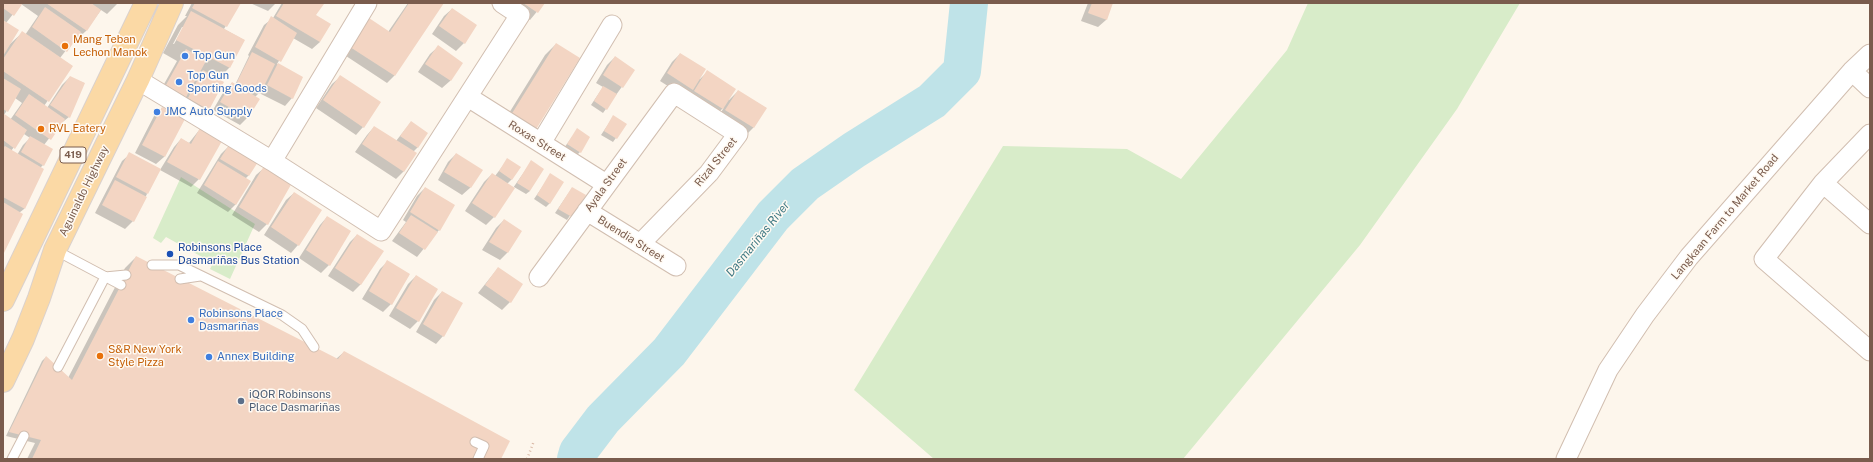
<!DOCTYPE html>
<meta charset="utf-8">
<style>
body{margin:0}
#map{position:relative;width:1873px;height:462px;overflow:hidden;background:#fdf6ec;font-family:"Public Sans",sans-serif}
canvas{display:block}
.frame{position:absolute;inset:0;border:4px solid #7a5c4d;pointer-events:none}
</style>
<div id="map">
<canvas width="1873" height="462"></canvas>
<div class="frame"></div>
</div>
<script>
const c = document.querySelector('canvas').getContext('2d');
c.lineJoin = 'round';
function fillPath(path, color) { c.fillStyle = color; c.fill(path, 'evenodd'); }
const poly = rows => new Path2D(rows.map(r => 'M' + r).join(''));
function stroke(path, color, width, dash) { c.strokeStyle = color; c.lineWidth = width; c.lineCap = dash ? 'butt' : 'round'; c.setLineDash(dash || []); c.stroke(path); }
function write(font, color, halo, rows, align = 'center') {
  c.font = font + ' "Public Sans",sans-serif'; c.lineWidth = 3; c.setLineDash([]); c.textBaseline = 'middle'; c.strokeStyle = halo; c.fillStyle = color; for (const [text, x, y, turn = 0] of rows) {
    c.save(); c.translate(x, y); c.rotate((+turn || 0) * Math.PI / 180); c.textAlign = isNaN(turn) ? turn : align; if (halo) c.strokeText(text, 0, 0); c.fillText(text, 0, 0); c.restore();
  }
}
fillPath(poly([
 [1308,3,1520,3,1457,109,1360,245,1183,459,934,459,854,390,1003,146,1127,149,1181,179,1287,50],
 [181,177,255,224,230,279,210,269,213,263,166,237,161,243,153,238]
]), '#d8ecc9');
fillPath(poly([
 [3,3,118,3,107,14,101,10,86,31,75,41,74,40,60,58,72,66,44,106,47,108,62,85,70,77,84,83,69,117,60,124,44,145,43,165,40,168,42,170,24,209,19,213,3,253],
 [21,4,38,16,25,35,22,33,10,44,6,23],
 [15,98,22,103,10,120,4,115],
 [24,134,30,138,23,145,17,155,11,151],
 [192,3,239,3,224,29,244,40,229,68,218,79,208,109,200,117,181,106,187,94,177,104,159,93,177,61,163,53,178,25,187,16,185,16],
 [182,27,184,27,174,44,173,44],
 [199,72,201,74,195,81],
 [250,3,276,3,268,11],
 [282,3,322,4,315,16,320,42,312,49,293,38,277,64,302,78,292,98,285,106,259,93,255,97,258,99,247,118,240,125,213,110,224,91,232,83,235,85,249,56,248,55,264,25,273,18],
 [408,3,442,3,394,76,387,83,343,54,361,27,388,32],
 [504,3,544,3,530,20],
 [1088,3,1112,3,1106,20,1098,27,1081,21],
 [452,9,464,43,456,51,432,34,444,16],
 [556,44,523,141,501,126,545,55],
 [438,47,462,63,450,81,442,88,418,72,430,54],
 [680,54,700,79,707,72,729,100,738,91,766,108,753,128,746,135,718,118,724,107,715,116,687,98,691,91,685,97,660,81,672,62],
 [615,57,634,70,603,113,591,105,603,87,596,83,607,65],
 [340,77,363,127,356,135,316,108,332,84],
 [162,108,183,119,164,157,156,164,135,153,154,116],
 [613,117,626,124,613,142,601,135],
 [411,122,418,147,413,152,404,171,396,179,355,152,367,135,374,127,396,141],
 [200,129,221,141,199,179,191,187,160,170,174,147,181,139,189,143],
 [577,130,580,152,576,156,564,148],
 [229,146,249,175,245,179,236,204,228,212,197,193,221,154],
 [130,154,147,194,133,221,125,229,95,213,122,161],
 [456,154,481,170,470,188,462,195,438,180,448,162],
 [508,159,512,179,507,184,513,188,531,162,530,191,526,194,514,187,494,217,486,225,465,211,484,182,492,174,495,176],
 [264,168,267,224,259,232,232,215,256,175],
 [551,174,550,203,546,207,534,199],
 [425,188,439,230,417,257,392,241,406,222,403,220,417,196],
 [572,188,584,195,567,220,555,213],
 [294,193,298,245,291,253,264,235,286,200],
 [327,217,329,265,321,273,299,258,320,225],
 [504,220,521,231,507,253,500,260,482,250,496,228],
 [357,235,361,284,353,292,328,276,350,242],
 [136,257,336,359,344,352,500,459,27,459,35,443,6,436,42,361,46,357,68,378,125,268],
 [387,262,409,275,391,304,383,312,362,299,380,269],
 [498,268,510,302,502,310,478,293],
 [416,276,437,289,418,321,410,329,389,316,408,284],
 [442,292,443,336,436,344,416,332,434,300]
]), '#0003');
stroke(poly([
 [576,459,578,452,603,419,669,352,773,216,805,184,854,150,932,101,962,71,969,3]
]), '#bfe3e8', 38);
fillPath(poly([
 [3,3,23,3,14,16,3,8],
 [46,3,91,3,101,10,87,31],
 [195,3,241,3,227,27,192,8],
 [284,3,324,4,316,15,331,24,320,42,276,16],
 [409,3,444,3,395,76,350,47,369,18,390,32],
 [523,3,545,3,538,13],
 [1092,3,1113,3,1107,20,1088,13],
 [45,7,81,32,67,52,32,27],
 [452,8,477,25,465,44,439,26],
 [191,11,245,40,230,68,176,40],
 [271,16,297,33,281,62,255,47],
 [3,20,19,30,3,56],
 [22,31,73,66,49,102,3,71,3,59],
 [556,43,580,58,535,131,511,115],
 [438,45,463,63,451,81,425,64],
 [186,49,206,61,186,97,166,85],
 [252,52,275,64,260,94,237,82],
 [680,53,706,69,693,90,667,73],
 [615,56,635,70,623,88,603,75],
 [278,63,303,77,293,99,267,85],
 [203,70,224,82,209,110,188,98],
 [707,70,736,89,723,109,694,91],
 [340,75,381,102,364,128,323,100],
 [70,76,85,83,70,118,50,105],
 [3,78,21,89,8,112,3,109],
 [232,82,260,99,248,118,220,102],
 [603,86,617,94,607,110,594,101],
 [738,90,767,108,754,128,725,110],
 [29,94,65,119,51,140,15,115],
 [162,107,185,119,165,157,142,145],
 [3,113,27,130,15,149,3,140],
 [613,115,627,124,617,139,604,131],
 [411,121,428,133,418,148,400,136],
 [374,126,417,153,404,172,362,144],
 [200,128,222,141,200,180,167,162,181,138,191,144],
 [577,128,590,137,581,153,567,144],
 [30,136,53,149,44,166,21,152],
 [229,145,258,162,249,176,220,159],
 [5,146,44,169,25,209,3,197,3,148],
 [129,152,161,169,148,194,116,177],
 [456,153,483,170,471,188,444,172],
 [507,158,521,167,512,180,499,171],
 [531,160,544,169,530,191,517,183],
 [218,161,251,181,236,205,204,185],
 [264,166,292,183,268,225,239,207],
 [492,173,515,188,495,218,472,203],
 [550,173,564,182,550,204,537,195],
 [115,180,147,197,134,222,102,205],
 [425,187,455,205,440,231,410,212],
 [572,187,586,195,572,217,558,209],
 [294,192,322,210,299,246,271,227],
 [3,202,23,214,3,255],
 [411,215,438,232,425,250,399,233],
 [327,216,351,231,330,266,306,250],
 [504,219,522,231,508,253,489,242],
 [357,234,384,251,361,285,335,268],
 [136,256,338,359,344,351,510,441,501,459,32,459,41,440,9,432,46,356,72,380],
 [387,260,410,274,392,305,369,291],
 [498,267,523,284,511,303,485,285],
 [416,275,438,289,419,322,396,308],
 [442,291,463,303,444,337,423,324]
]), '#f3d5c3');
const service = poly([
 [55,250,121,285],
 [152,265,179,265,282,315,302,329,314,347],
 [105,277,126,275],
 [180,279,200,276],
 [58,367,105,277],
 [475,442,484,446,478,459],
 [12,459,24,436]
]);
const minor = poly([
 [1852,71,1870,88],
 [138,80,272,161,381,231,520,15,502,3],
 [468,97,606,184],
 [1870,134,1823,183,1764,259,1870,351],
 [541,143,612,25],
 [272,161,367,3],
 [1823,183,1870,224],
 [587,211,676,266],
 [539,277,674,93,738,134,709,173,640,244],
 [1566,459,1608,370,1645,315,1689,257,1852,71,1870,54]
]);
const primary = poly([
 [3,300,146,3],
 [3,381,23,339,39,298,55,250,138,80,172,3]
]);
stroke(service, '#d1beb0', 11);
stroke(minor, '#d1beb0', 21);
stroke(primary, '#dad1cd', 24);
stroke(poly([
 [527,459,534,441]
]), '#d9b8a5', 2.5, [1, 3]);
stroke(service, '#fff', 9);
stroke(minor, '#fff', 19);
stroke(primary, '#fbd9a5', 22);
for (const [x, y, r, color] of [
 [65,46,4,"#e8710a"],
 [185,56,4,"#3f7fe0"],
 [179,82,4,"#3f7fe0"],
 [157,112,4,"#3f7fe0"],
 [41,129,4,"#e8710a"],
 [170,254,4,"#1a4fb4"],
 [191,320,4,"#3f7fe0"],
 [100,356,4,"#e8710a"],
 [209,357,4,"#3f7fe0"],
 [241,401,4,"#5c6f8a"]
]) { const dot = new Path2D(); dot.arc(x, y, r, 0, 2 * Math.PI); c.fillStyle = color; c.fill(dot); stroke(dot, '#fffaf3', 1.5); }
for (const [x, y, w] of [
 [73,155,26]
]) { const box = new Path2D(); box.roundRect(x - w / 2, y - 8, w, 16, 3); c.fillStyle = '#fffaf3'; c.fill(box); stroke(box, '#7a5c4d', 1); }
write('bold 10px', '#7a5c4d', null, [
 ["419",73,155]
]);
write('11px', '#c56008', '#fffaf3', [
 ["Mang Teban",73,40],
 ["Lechon Manok",73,53],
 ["RVL Eatery",49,129],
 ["S&R New York",108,350],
 ["Style Pizza",108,363]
], 'left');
write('11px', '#366cbe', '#fffaf3', [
 ["Top Gun",193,56],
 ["Top Gun",187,76],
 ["Sporting Goods",187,89],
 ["JMC Auto Supply",165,112],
 ["Robinsons Place",199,314],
 ["Dasmariñas",199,327],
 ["Annex Building",217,357]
], 'left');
write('11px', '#7a5c4d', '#fffaf3', [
 ["Roxas Street",537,141,32],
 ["Rizal Street",716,162,-51],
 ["Ayala Street",606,185,-54],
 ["Aguinaldo Highway",84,191,-64],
 ["Langkaan Farm to Market Road",1725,217,-50],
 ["Buendia Street",631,239,32]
]);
write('11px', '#164399', '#fffaf3', [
 ["Robinsons Place",178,248],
 ["Dasmariñas Bus Station",178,261]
], 'left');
write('11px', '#4e5e75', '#fffaf3', [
 ["iQOR Robinsons",249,395],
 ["Place Dasmariñas",249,408]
], 'left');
write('italic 12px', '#437c86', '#fffaf3', [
 ["Dasmariñas River",758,239,-51]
]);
</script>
